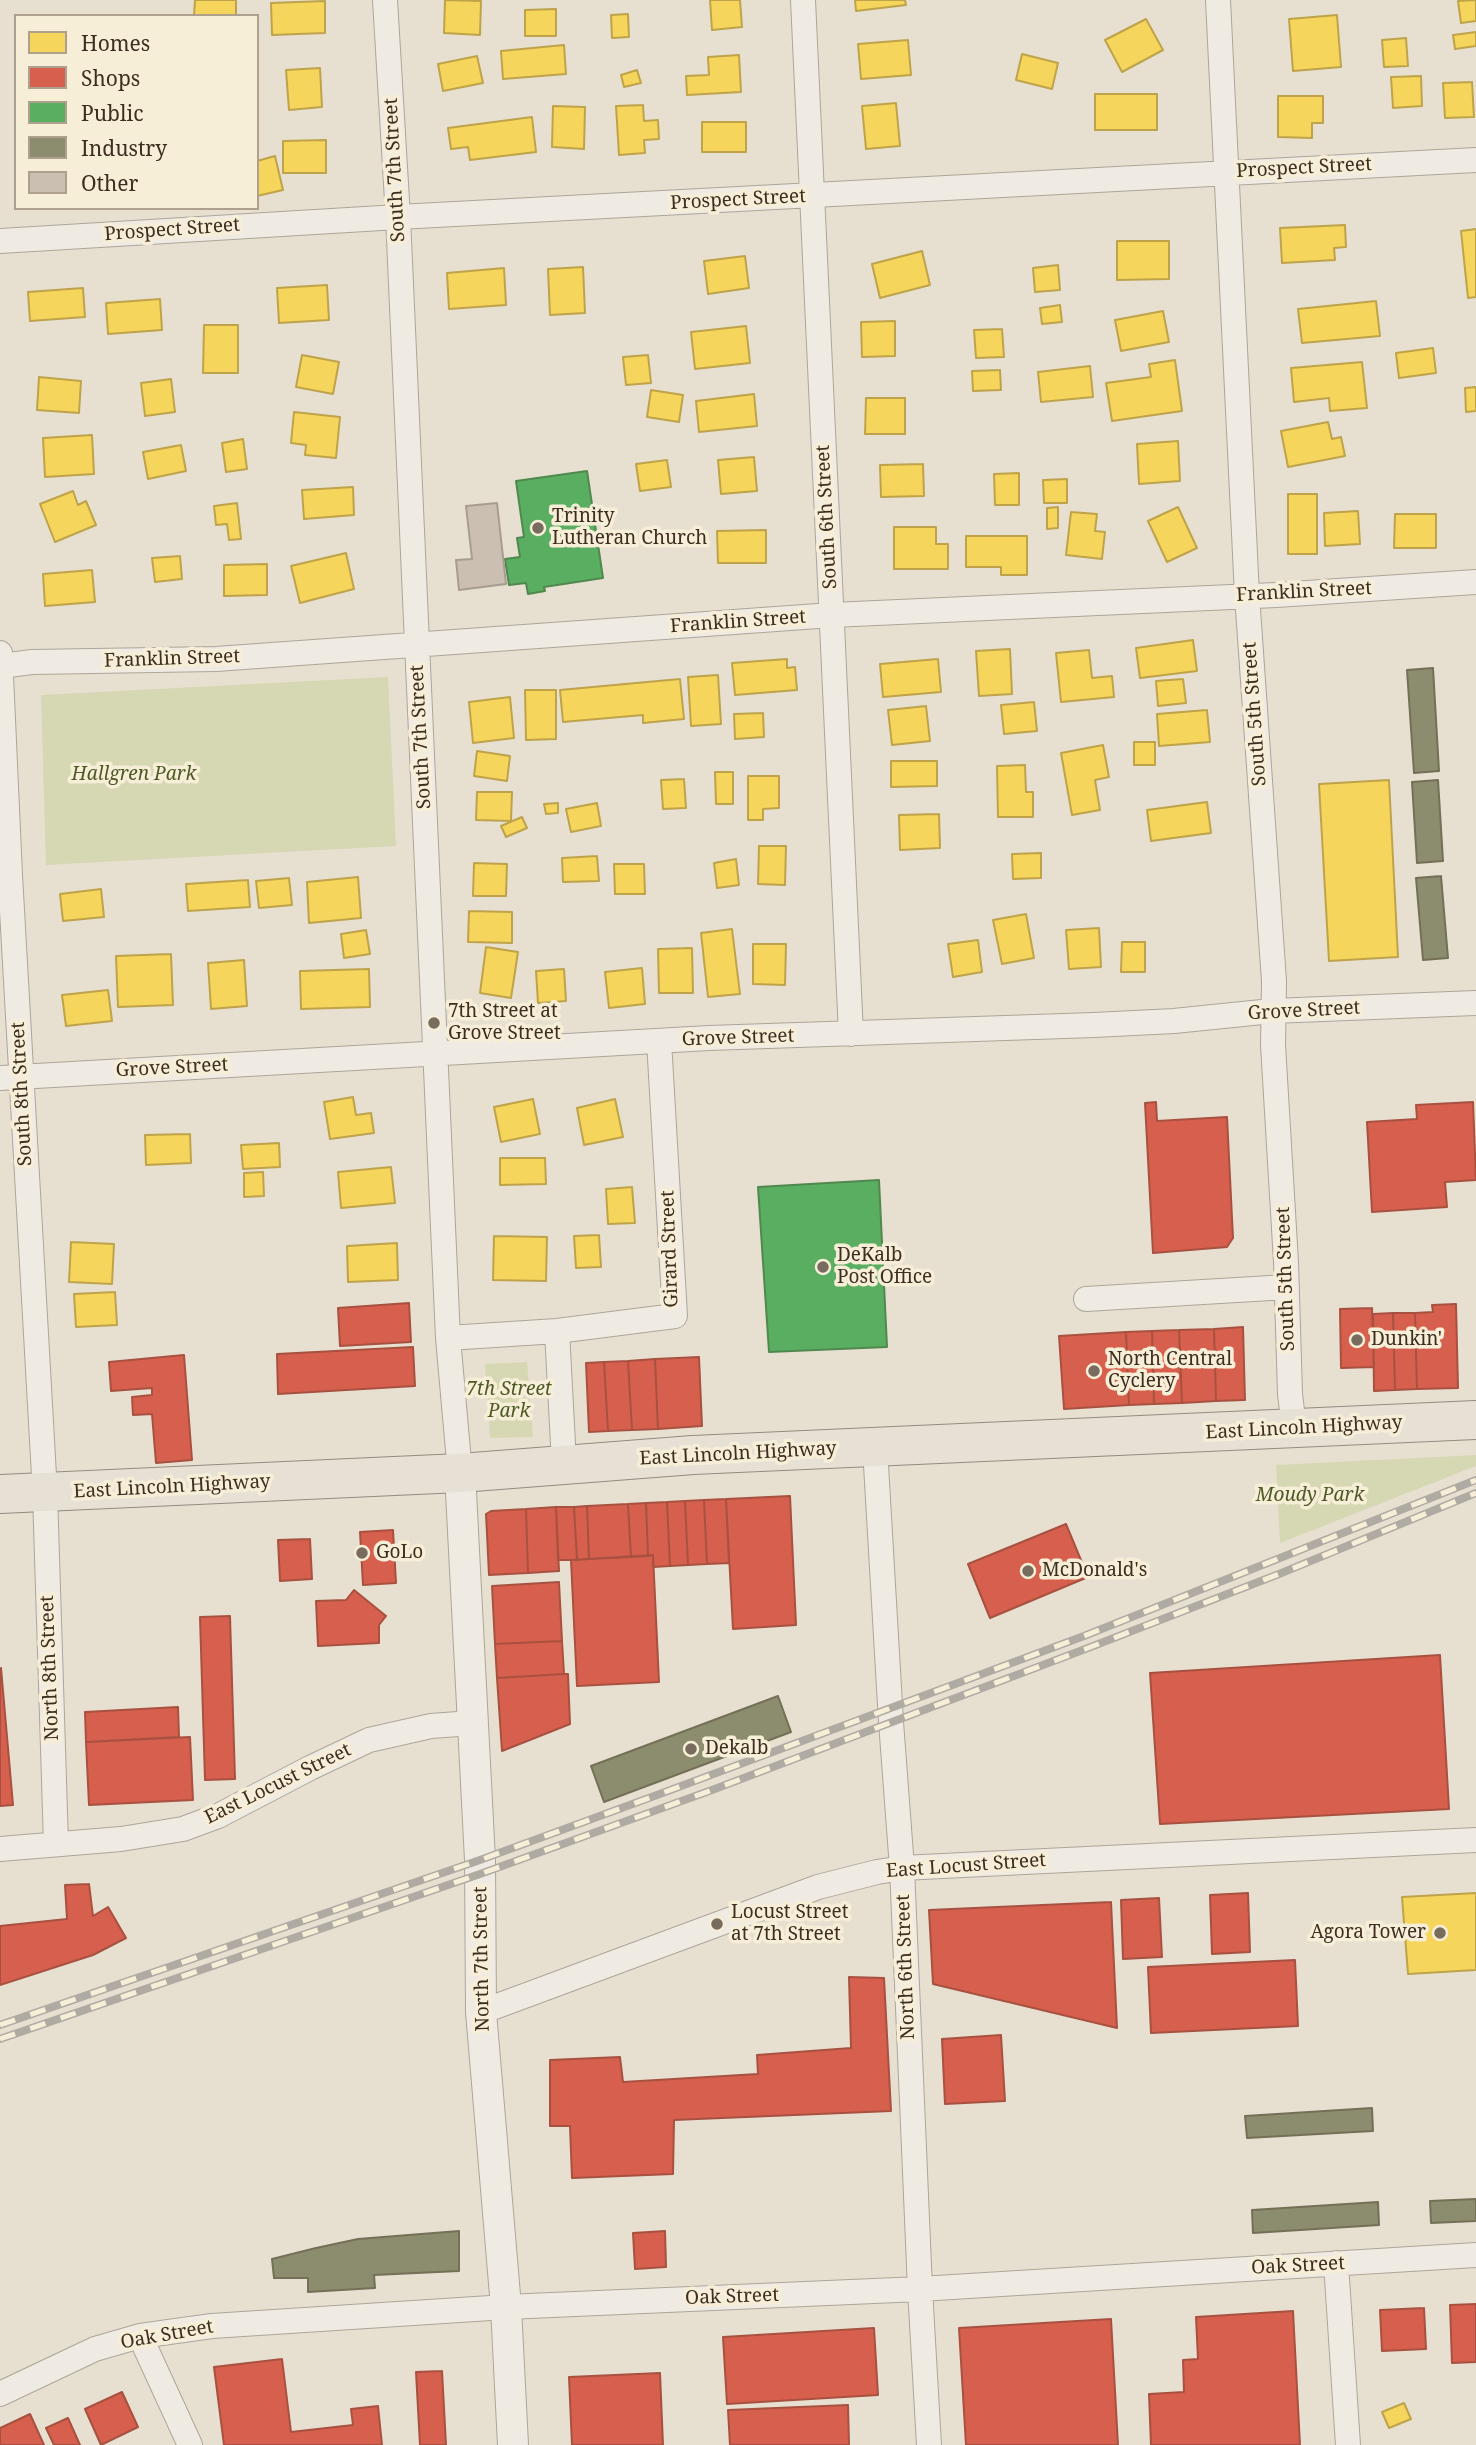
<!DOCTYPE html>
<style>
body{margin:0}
#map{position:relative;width:1476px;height:2445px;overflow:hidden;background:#e7e0d1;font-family:"Noto Serif",serif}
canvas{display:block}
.legend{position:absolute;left:14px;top:14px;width:245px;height:196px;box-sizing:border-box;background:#f7eed8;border:2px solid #ada18e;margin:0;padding:9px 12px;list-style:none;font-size:21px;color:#3d2e20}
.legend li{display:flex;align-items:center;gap:14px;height:35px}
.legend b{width:35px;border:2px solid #ada18e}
</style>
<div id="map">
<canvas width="1476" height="2445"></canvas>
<ul class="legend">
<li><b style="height:19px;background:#f6d55c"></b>Homes</li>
<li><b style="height:19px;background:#d6604d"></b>Shops</li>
<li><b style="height:19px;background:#5aae61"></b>Public</li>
<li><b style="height:19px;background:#8c8c6e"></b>Industry</li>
<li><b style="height:19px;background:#cbbfb2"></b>Other</li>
</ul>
</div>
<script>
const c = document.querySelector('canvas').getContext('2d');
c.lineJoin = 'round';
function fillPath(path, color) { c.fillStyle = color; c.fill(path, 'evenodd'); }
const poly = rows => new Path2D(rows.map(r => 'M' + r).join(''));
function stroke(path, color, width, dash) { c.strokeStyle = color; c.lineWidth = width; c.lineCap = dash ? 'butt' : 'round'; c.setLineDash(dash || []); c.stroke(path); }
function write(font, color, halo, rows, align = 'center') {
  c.font = font + ' "Noto Serif",serif'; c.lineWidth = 7; c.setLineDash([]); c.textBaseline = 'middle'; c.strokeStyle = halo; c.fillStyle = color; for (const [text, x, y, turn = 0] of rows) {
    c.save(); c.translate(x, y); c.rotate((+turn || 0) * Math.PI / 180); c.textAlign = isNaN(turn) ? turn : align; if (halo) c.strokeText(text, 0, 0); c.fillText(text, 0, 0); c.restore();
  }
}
fillPath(poly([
 [388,677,396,846,46,865,41,695],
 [527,1362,533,1437,490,1438,485,1364],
 [1476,1455,1476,1466,1280,1543,1276,1465]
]), '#d6d7b3');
const homes = poly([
 [195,0,236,0,236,16,194,16,195,0],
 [445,0,481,1,480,35,444,33,445,0],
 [710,0,740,0,742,27,712,30,710,0],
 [855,0,905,0,906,5,856,11,855,0],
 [1476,0,1476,21,1461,23,1458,1,1476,0],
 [325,1,325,33,272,35,271,3,325,1],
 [556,9,556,36,525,36,525,10,556,9],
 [628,14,629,37,612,38,611,15,628,14],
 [1337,15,1341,67,1293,71,1289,19,1337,15],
 [1146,19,1163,50,1122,72,1105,40,1146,19],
 [1476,32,1476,46,1455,49,1453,35,1476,32],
 [1406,38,1408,66,1384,67,1382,40,1406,38],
 [908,40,911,75,861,79,858,44,908,40],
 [564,45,566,74,503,79,501,51,564,45],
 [1022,54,1058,63,1052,89,1016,80,1022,54],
 [739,55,741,92,687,95,686,76,709,75,708,57,739,55],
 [477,56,483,83,443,91,438,64,477,56],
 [320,68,322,107,289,110,286,70,320,68],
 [637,70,641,83,624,87,621,75,637,70],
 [1421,76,1422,106,1393,108,1391,77,1421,76],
 [1472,82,1474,117,1445,118,1443,83,1472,82],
 [1095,94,1157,94,1157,130,1095,130,1095,94],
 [1278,96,1323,96,1323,123,1312,123,1312,138,1278,137,1278,96],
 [896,103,900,146,866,149,862,106,896,103],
 [643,105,644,121,658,120,659,139,644,140,645,153,619,155,616,106,643,105],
 [553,106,585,107,584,149,552,147,553,106],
 [532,117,536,152,470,160,468,147,451,149,448,128,532,117],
 [702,122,746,122,746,152,702,152,702,122],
 [326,140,326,173,283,173,283,141,326,140],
 [275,156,283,190,257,196,257,161,275,156],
 [1345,225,1346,247,1334,248,1335,260,1282,263,1280,228,1345,225],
 [1476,229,1476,297,1468,298,1461,231,1476,229],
 [1117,241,1169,241,1169,279,1117,280,1117,241],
 [922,251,930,285,880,298,872,264,922,251],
 [745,256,749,288,708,294,704,261,745,256],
 [1058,265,1060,290,1035,292,1033,268,1058,265],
 [583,267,585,313,550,315,548,269,583,267],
 [504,268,506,305,449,309,447,273,504,268],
 [327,285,329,320,279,323,277,288,327,285],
 [83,288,85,317,30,321,28,292,83,288],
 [160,299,162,330,108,334,106,303,160,299],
 [1376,301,1380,336,1302,343,1298,309,1376,301],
 [1060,305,1062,322,1042,324,1040,308,1060,305],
 [1163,311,1169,342,1121,351,1115,320,1163,311],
 [895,321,895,356,862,357,861,322,895,321],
 [204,325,238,325,238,373,203,373,204,325],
 [746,326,750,363,695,369,691,332,746,326],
 [1002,329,1004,357,976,358,974,330,1002,329],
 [1433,348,1436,373,1399,378,1396,353,1433,348],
 [302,355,339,362,333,394,296,387,302,355],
 [648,355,651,383,626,385,623,357,648,355],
 [1175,360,1182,411,1112,421,1106,383,1151,377,1149,364,1175,360],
 [1362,362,1367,408,1330,411,1329,398,1294,402,1291,368,1362,362],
 [1090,366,1093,397,1041,402,1038,372,1090,366],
 [1000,370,1001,390,973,391,972,371,1000,370],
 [39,377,81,381,79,413,37,410,39,377],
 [171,379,175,412,145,416,141,383,171,379],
 [1476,387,1476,411,1466,412,1465,388,1476,387],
 [651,390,683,395,679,422,647,417,651,390],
 [754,394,757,426,699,432,696,401,754,394],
 [866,398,905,398,905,434,865,434,866,398],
 [294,412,340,417,336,458,305,455,306,445,291,443,294,412],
 [1328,422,1332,439,1341,437,1345,456,1288,467,1281,431,1328,422],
 [92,435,94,474,45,477,43,438,92,435],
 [243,439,247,469,226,472,222,443,243,439],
 [1178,441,1180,481,1139,484,1137,444,1178,441],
 [181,445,186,471,148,479,143,452,181,445],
 [754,457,757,491,721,494,718,460,754,457],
 [667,460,671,487,640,491,636,464,667,460],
 [923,464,924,496,881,497,880,465,923,464],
 [1019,473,1019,505,995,505,994,474,1019,473],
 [1067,479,1067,503,1044,503,1043,480,1067,479],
 [353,487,354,515,304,519,302,490,353,487],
 [73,491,78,505,86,501,96,525,55,542,40,504,73,491],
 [1288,494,1317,494,1317,554,1288,554,1288,494],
 [237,503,241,539,229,540,227,524,216,525,214,506,237,503],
 [1058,507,1058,528,1047,529,1047,508,1058,507],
 [1178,507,1197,548,1167,562,1148,521,1178,507],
 [1358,511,1360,544,1325,546,1324,513,1358,511],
 [1071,512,1097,514,1095,531,1105,532,1102,559,1066,555,1071,512],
 [1395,514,1436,514,1436,548,1394,548,1395,514],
 [894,527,936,527,936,544,948,544,948,569,894,569,894,527],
 [766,530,766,563,718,563,717,531,766,530],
 [966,536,1027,536,1027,575,1001,575,1001,567,966,567,966,536],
 [346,553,354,589,300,603,291,566,346,553],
 [180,556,182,579,155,582,152,558,180,556],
 [267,564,267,595,224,596,224,565,267,564],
 [92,570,95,602,45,606,43,574,92,570],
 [1193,640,1197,671,1140,678,1136,648,1193,640],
 [1010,649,1012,694,979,696,976,651,1010,649],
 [1089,650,1092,678,1112,676,1114,697,1061,702,1056,653,1089,650],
 [787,659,787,668,795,667,797,690,735,695,732,663,787,659],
 [938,659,941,692,883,697,880,664,938,659],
 [718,675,721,724,691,726,688,677,718,675],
 [680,679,684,719,643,723,643,715,563,722,560,690,680,679],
 [1183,679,1186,703,1158,706,1156,681,1183,679],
 [525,690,556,690,556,739,526,740,525,690],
 [510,697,514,738,473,743,469,702,510,697],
 [1034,702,1037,731,1004,734,1001,705,1034,702],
 [926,706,930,741,892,745,888,710,926,706],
 [1207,710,1210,742,1159,746,1157,714,1207,710],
 [763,713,764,737,735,739,734,714,763,713],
 [1134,742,1155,742,1155,765,1134,765,1134,742],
 [1103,745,1109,777,1095,780,1100,810,1072,815,1061,753,1103,745],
 [477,751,510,756,507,781,474,776,477,751],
 [891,761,937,761,937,786,891,787,891,761],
 [1025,765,1026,792,1033,792,1033,817,998,817,997,766,1025,765],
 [715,772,733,772,733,804,716,804,715,772],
 [748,776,779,776,779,808,763,809,763,820,748,820,748,776],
 [684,779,686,808,663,809,661,780,684,779],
 [1389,780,1398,957,1329,961,1319,784,1389,780],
 [477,792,512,792,511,821,476,820,477,792],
 [1207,802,1211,833,1151,841,1147,810,1207,802],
 [558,803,558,813,546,814,544,804,558,803],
 [597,803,601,826,571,832,566,809,597,803],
 [939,814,940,848,900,850,899,815,939,814],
 [522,817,527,828,506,837,501,826,522,817],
 [759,846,786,846,785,885,758,884,759,846],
 [1041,853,1041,878,1013,879,1012,854,1041,853],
 [597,856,599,881,563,882,562,858,597,856],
 [736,859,739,885,717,888,714,863,736,859],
 [474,863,507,864,506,896,473,896,474,863],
 [614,864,644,864,645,894,615,894,614,864],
 [358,877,361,918,309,923,307,882,358,877],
 [289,878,292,905,259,908,256,881,289,878],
 [248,880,250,907,188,911,186,884,248,880],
 [101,889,104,917,63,921,60,894,101,889],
 [469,911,512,912,512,943,468,942,469,911],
 [1026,914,1034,958,1002,964,993,920,1026,914],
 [1099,928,1101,967,1069,969,1066,930,1099,928],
 [732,929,740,994,708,997,701,933,732,929],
 [366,930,370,954,344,958,341,934,366,930],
 [978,940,982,972,953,977,948,944,978,940],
 [1122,942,1145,942,1145,972,1121,972,1122,942],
 [753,944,786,944,785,985,753,984,753,944],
 [486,947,518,952,511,998,480,993,486,947],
 [692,948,693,993,659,993,658,949,692,948],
 [171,954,173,1005,118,1007,116,956,171,954],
 [244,960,247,1006,211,1009,208,963,244,960],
 [642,968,645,1004,609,1008,605,972,642,968],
 [369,969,370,1007,301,1009,300,971,369,969],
 [564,969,566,1001,538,1003,536,971,564,969],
 [108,990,112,1021,66,1026,62,995,108,990],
 [353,1097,356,1115,371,1113,374,1133,330,1139,324,1102,353,1097],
 [533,1099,540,1134,501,1142,494,1107,533,1099],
 [615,1099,623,1137,584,1145,577,1108,615,1099],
 [190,1134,191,1163,146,1165,145,1135,190,1134],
 [279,1143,280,1167,243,1169,241,1145,279,1143],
 [500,1158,545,1158,546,1184,500,1185,500,1158],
 [391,1167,395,1203,341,1208,338,1172,391,1167],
 [263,1172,264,1196,244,1197,244,1173,263,1172],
 [632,1187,635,1223,608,1224,606,1189,632,1187],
 [599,1235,601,1267,576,1268,574,1236,599,1235],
 [494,1236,547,1237,546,1281,493,1280,494,1236],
 [71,1242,114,1244,112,1284,69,1282,71,1242],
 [397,1243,398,1280,348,1282,347,1246,397,1243],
 [115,1292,117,1325,76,1327,74,1294,115,1292],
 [1476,1893,1476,1970,1408,1974,1402,1897,1476,1893],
 [1404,2403,1411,2419,1389,2428,1382,2412,1404,2403]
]);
fillPath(homes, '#f6d55c');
stroke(homes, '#bea34a', 2);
const shops = poly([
 [1156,1102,1157,1121,1227,1117,1233,1238,1227,1247,1153,1253,1145,1103,1156,1102],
 [1473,1102,1476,1180,1445,1182,1447,1207,1372,1212,1367,1122,1417,1119,1416,1105,1473,1102],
 [409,1303,411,1342,340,1346,338,1308,409,1303],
 [1456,1304,1458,1388,1417,1389,1415,1313,1433,1312,1432,1305,1456,1304],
 [1372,1308,1374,1367,1341,1368,1340,1309,1372,1308],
 [1393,1313,1395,1390,1374,1391,1373,1314,1393,1313],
 [1393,1313,1415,1313,1417,1389,1395,1390,1393,1313],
 [1243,1327,1245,1400,1216,1401,1214,1329,1243,1327],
 [1214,1329,1216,1401,1182,1403,1179,1330,1214,1329],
 [1179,1330,1182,1403,1154,1404,1152,1331,1179,1330],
 [1152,1331,1154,1404,1129,1405,1126,1332,1152,1331],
 [1126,1332,1129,1405,1064,1409,1059,1336,1126,1332],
 [413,1347,415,1386,278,1394,277,1354,413,1347],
 [184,1355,192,1460,156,1463,152,1414,133,1415,132,1397,152,1395,152,1388,111,1391,109,1362,184,1355],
 [699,1357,702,1426,658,1429,655,1359,699,1357],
 [655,1359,658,1429,632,1430,628,1361,655,1359],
 [628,1361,632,1430,608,1431,604,1362,628,1361],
 [604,1362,608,1431,589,1432,586,1363,604,1362],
 [790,1496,796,1625,733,1629,726,1499,790,1496],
 [726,1499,729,1563,707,1564,704,1500,726,1499],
 [704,1500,707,1564,688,1565,685,1501,704,1500],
 [685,1501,688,1565,670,1566,667,1502,685,1501],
 [667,1502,670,1566,653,1567,653,1555,648,1556,646,1503,667,1502],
 [646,1503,648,1556,631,1557,628,1504,646,1503],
 [628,1504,631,1557,589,1559,587,1506,628,1504],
 [587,1506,589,1559,577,1560,574,1507,587,1506],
 [556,1507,559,1571,528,1573,526,1509,556,1507],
 [556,1507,574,1507,577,1560,558,1560,556,1507],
 [526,1509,528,1573,489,1575,486,1514,491,1511,526,1509],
 [1066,1524,1088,1577,990,1618,968,1564,1066,1524],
 [393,1530,396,1583,363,1585,360,1532,393,1530],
 [310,1539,312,1579,280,1581,278,1540,310,1539],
 [653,1555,659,1682,577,1686,571,1560,653,1555],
 [559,1582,562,1641,495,1644,492,1586,559,1582],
 [354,1590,386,1616,379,1625,379,1643,318,1646,316,1601,346,1600,354,1590],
 [230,1616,235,1779,205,1780,200,1617,230,1616],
 [562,1641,564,1674,497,1678,495,1644,562,1641],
 [1440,1655,1449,1809,1160,1824,1150,1673,1440,1655],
 [1,1668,13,1805,0,1806,0,1669,1,1668],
 [564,1674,568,1674,570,1724,502,1751,497,1678,564,1674],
 [178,1707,179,1737,86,1742,85,1712,178,1707],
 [190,1737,193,1800,89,1805,86,1742,190,1737],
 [89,1884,93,1916,108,1907,126,1938,93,1955,0,1985,0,1926,67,1919,65,1885,89,1884],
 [1248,1893,1250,1952,1212,1954,1210,1895,1248,1893],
 [1159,1898,1162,1957,1123,1959,1121,1900,1159,1898],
 [1111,1902,1117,2028,933,1984,929,1910,1111,1902],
 [1295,1960,1298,2026,1151,2033,1148,1967,1295,1960],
 [849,1977,884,1978,891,2111,674,2120,673,2174,572,2178,570,2126,550,2126,550,2060,620,2057,623,2082,758,2074,757,2055,851,2048,849,1977],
 [1001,2035,1005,2101,945,2104,942,2039,1001,2035],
 [665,2231,666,2267,635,2269,633,2233,665,2231],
 [1476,2304,1476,2362,1452,2363,1450,2305,1476,2304],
 [1424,2308,1426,2349,1382,2351,1380,2310,1424,2308],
 [1293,2311,1300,2445,1151,2445,1149,2394,1184,2392,1183,2360,1198,2359,1196,2317,1293,2311],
 [1111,2319,1118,2445,966,2445,959,2328,1111,2319],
 [874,2328,878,2395,727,2404,723,2337,874,2328],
 [282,2359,291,2432,353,2425,351,2409,378,2406,382,2445,224,2445,214,2367,282,2359],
 [442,2371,446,2445,420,2445,416,2372,442,2371],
 [660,2373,663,2445,572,2445,569,2377,660,2373],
 [122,2392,138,2427,101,2445,85,2409,122,2392],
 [848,2405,849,2445,730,2445,728,2410,848,2405],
 [30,2414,44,2445,0,2445,0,2428,30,2414],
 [68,2418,80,2445,54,2445,46,2428,68,2418]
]);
fillPath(shops, '#d6604d');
stroke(shops, '#a85140', 2);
const public = poly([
 [587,471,603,578,544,587,545,591,528,594,526,583,509,585,505,559,520,557,517,538,524,537,516,481,587,471],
 [879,1180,887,1347,769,1352,758,1187,879,1180]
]);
fillPath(public, '#5aae61');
stroke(public, '#51884e', 2);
const industry = poly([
 [1433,668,1439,771,1414,773,1407,670,1433,668],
 [1438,780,1443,861,1417,863,1412,782,1438,780],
 [1441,876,1448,958,1423,960,1416,878,1441,876],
 [778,1696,791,1732,604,1802,591,1766,778,1696],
 [1372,2108,1373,2131,1247,2138,1245,2116,1372,2108],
 [1476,2199,1476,2221,1431,2223,1430,2201,1476,2199],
 [1378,2202,1379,2225,1253,2233,1252,2210,1378,2202],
 [459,2231,459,2271,374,2275,375,2288,308,2292,308,2278,274,2278,272,2259,316,2248,358,2239,459,2231]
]);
fillPath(industry, '#8c8c6e');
stroke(industry, '#747057', 2);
const building = poly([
 [497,503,506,584,459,590,456,560,472,559,466,506,497,503]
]);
fillPath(building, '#cbbfb2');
stroke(building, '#a89c90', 2);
const minor = poly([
 [385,0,398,217,448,1338,460,1473],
 [803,0,851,1034],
 [1218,0,1247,595,1274,981,1273,1045,1286,1262,1290,1394,1294,1427],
 [0,241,398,217,1476,160],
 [0,653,10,875,45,1493,56,1844],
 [0,666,32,662,216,659,832,615,1276,595,1476,582],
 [0,1078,709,1038,1094,1025,1174,1021,1272,1011,1476,1003],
 [1086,1299,1287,1287],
 [557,1331,564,1463],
 [448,1338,557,1331,675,1316,659,1041],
 [875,1448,891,1722,902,1868,920,2289,929,2445],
 [0,1849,121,1839,183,1829,218,1816,310,1768,369,1740,431,1726,472,1723],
 [481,2012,818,1887,877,1872,902,1868,1476,1840],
 [1336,2263,1348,2445],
 [140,2336,190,2445],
 [0,2394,95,2349,140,2336,212,2326,506,2307,920,2289,1476,2255]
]);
const tertiary = poly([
 [460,1473,480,1860,481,2012,506,2307,513,2445]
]);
const primary = poly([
 [0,1494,460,1473,693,1455,1476,1420]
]);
stroke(minor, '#ada599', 26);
stroke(tertiary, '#ada599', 32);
stroke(primary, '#928b80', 40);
stroke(minor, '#efebe3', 24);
stroke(tertiary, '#efebe3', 30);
stroke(primary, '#e6e1d4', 38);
const rail = poly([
 [0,2025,480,1860,657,1795,1084,1636,1476,1480],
 [0,2039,480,1874,712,1790,1088,1648,1279,1574,1476,1493]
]);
stroke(rail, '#afaaa2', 8);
stroke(rail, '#f7eed8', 5, [16]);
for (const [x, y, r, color] of [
 [538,528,7,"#786c5e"],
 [434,1023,7,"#786c5e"],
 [823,1267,7,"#786c5e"],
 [1357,1340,7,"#786c5e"],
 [1094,1371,7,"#786c5e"],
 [362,1553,7,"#786c5e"],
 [1028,1571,7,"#786c5e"],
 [691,1749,7,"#786c5e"],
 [717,1924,7,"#786c5e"],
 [1440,1933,7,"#786c5e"]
]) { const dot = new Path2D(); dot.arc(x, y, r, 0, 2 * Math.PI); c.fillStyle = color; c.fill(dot); stroke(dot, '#f7eed8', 2.5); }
write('19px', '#3d2e20', '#f7eed8', [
 ["Prospect Street",1304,168,-3],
 ["South 7th Street",395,170,-93],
 ["Prospect Street",738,200,-3],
 ["Prospect Street",172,230,-4],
 ["South 6th Street",827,517,-93],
 ["Franklin Street",1304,592,-3],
 ["Franklin Street",738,622,-4],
 ["Franklin Street",172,659,-2],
 ["South 5th Street",1255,714,-94],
 ["South 7th Street",421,737,-93],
 ["Grove Street",1304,1011,-3],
 ["Grove Street",738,1038,-2],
 ["Grove Street",172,1068,-3],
 ["South 8th Street",22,1094,-93],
 ["Girard Street",670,1249,-92],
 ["South 5th Street",1286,1279,-92],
 ["East Lincoln Highway",1304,1428,-3],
 ["East Lincoln Highway",738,1454,-3],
 ["East Lincoln Highway",172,1487,-3],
 ["North 8th Street",50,1668,-92],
 ["East Locust Street",278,1784,-26],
 ["East Locust Street",966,1866,-4],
 ["North 7th Street",482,1959,-91],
 ["North 6th Street",906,1967,-92],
 ["Oak Street",1298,2266,-3],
 ["Oak Street",732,2297,-2],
 ["Oak Street",167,2335,-10]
]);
write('19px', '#3d2e20', '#f7eed8', [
 ["Trinity",552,517],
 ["Lutheran Church",552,539],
 ["7th Street at",448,1012],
 ["Grove Street",448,1034],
 ["DeKalb",837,1256],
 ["Post Office",837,1278],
 ["Dunkin'",1371,1340],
 ["North Central",1108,1360],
 ["Cyclery",1108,1382],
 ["GoLo",376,1553],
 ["McDonald's",1042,1571],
 ["Dekalb",705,1749],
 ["Locust Street",731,1913],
 ["at 7th Street",731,1935],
 ["Agora Tower",1426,1933,"right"]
], 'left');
write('italic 19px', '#4d5a26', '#f7eed8', [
 ["Hallgren Park",134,775],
 ["7th Street",509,1390],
 ["Park",509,1412],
 ["Moudy Park",1310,1496]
]);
</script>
